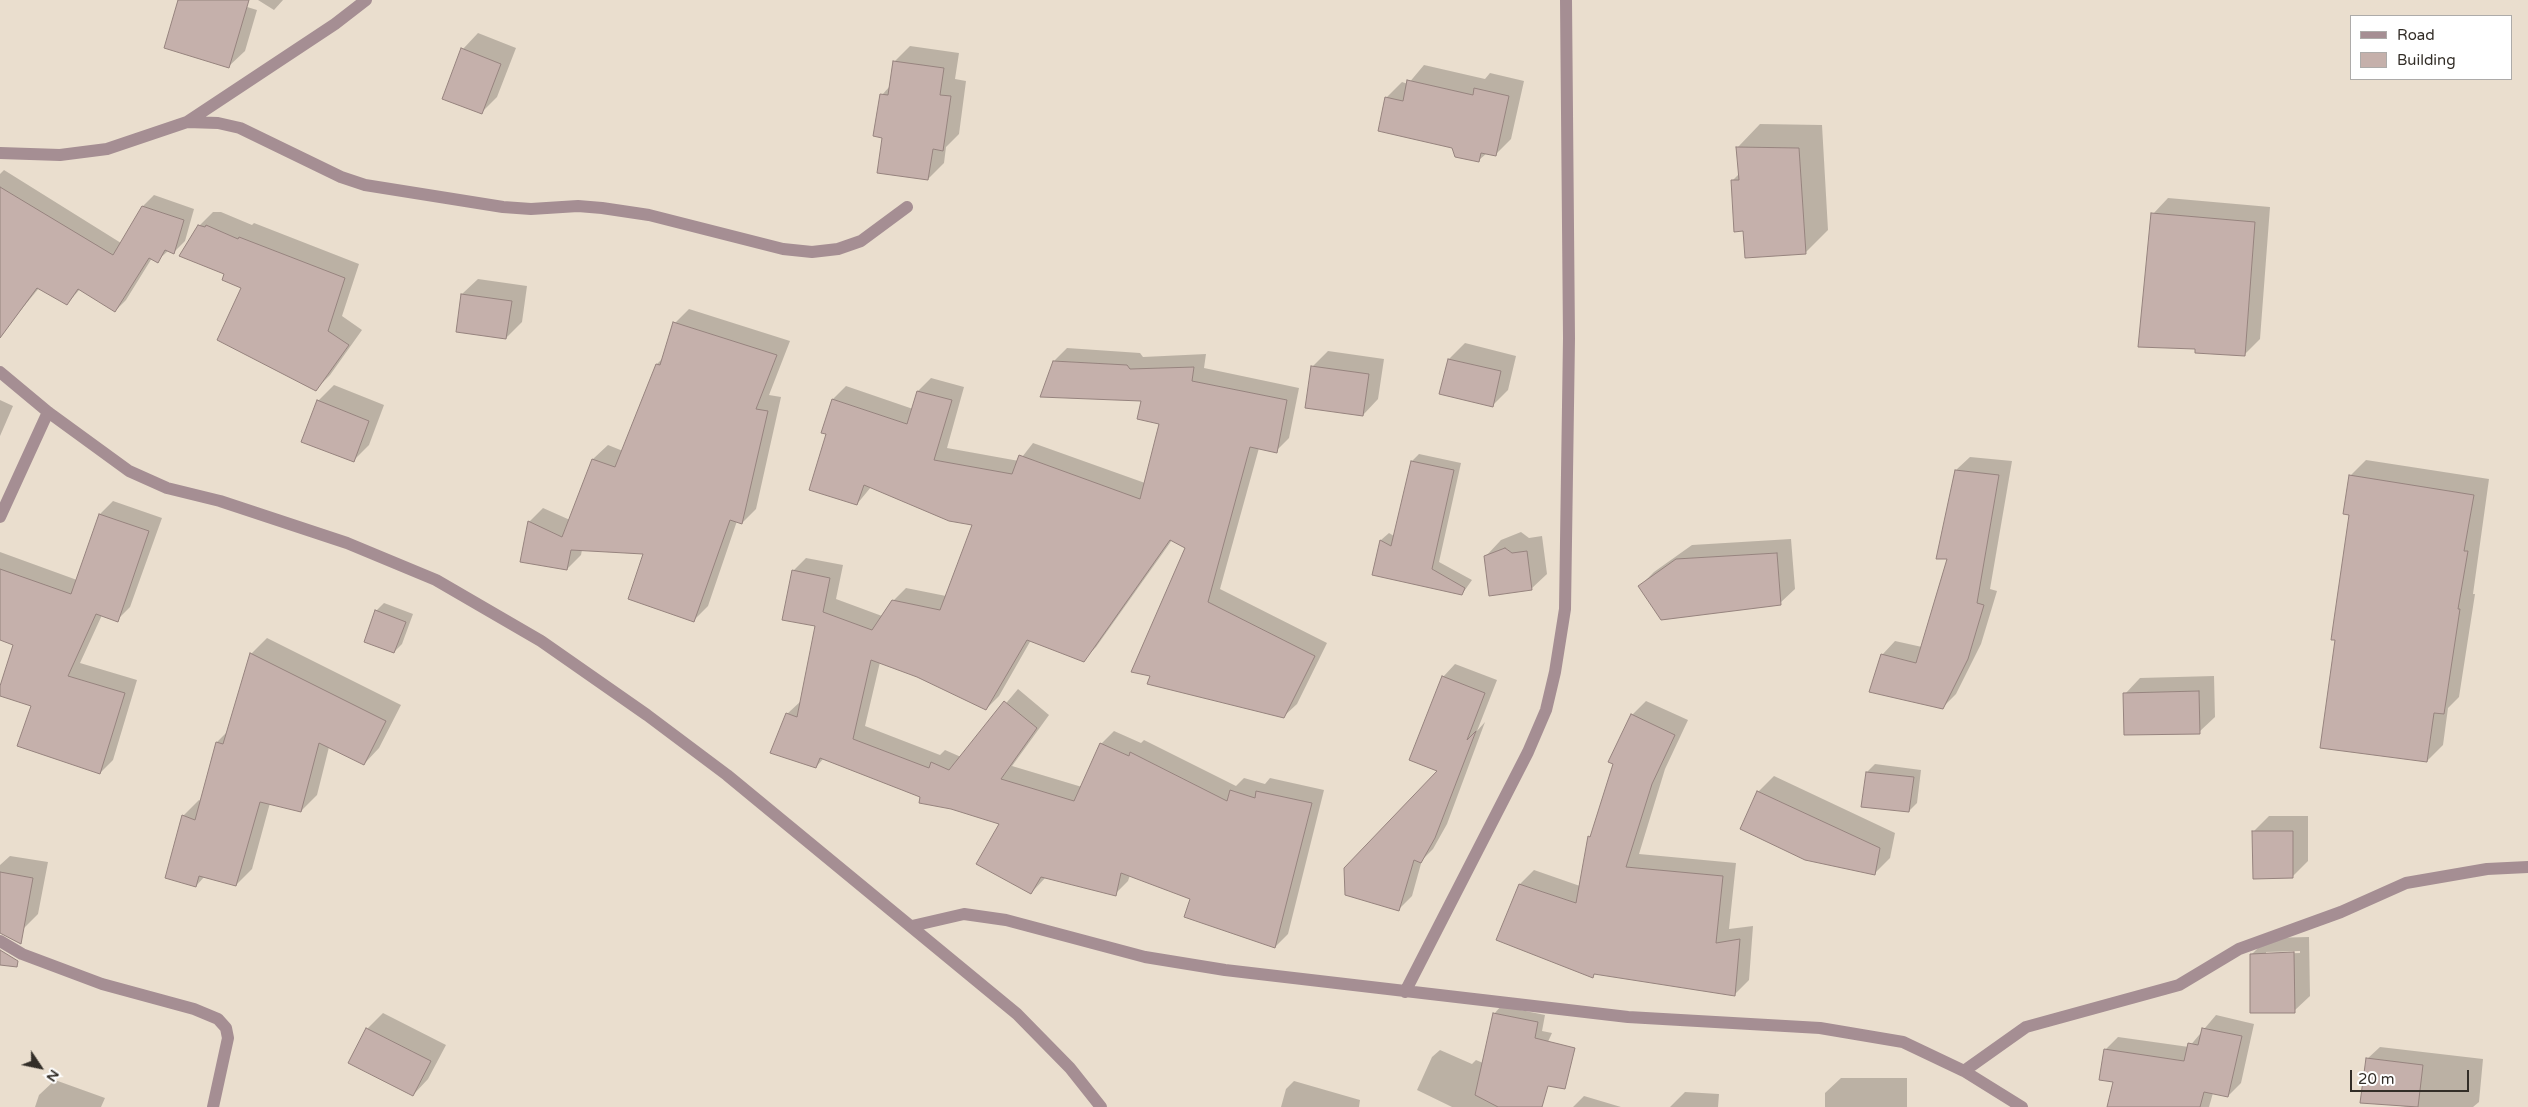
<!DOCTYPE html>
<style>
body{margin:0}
#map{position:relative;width:2528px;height:1107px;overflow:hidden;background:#eadece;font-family:"Varela Round",sans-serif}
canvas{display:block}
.legend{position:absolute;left:2350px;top:15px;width:162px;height:65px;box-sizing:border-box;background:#fff;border:1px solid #adaba9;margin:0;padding:6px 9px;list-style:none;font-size:15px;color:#332e28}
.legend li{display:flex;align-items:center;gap:10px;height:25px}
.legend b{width:25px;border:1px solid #adaba9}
.north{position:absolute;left:15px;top:1042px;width:50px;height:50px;-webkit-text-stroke:4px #fff;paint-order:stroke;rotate:124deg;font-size:14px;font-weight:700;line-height:20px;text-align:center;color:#332e28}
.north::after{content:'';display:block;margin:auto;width:18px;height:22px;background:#332e28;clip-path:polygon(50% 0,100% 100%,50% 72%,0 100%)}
.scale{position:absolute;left:2350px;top:1070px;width:119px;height:22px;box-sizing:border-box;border:2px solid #332e28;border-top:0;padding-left:6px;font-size:15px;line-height:18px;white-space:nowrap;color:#332e28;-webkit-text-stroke:4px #fff;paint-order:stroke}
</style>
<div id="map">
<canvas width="2528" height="1107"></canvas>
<ul class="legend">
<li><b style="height:6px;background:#a58e93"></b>Road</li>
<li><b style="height:14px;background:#c5b0ab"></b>Building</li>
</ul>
<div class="north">N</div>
<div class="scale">20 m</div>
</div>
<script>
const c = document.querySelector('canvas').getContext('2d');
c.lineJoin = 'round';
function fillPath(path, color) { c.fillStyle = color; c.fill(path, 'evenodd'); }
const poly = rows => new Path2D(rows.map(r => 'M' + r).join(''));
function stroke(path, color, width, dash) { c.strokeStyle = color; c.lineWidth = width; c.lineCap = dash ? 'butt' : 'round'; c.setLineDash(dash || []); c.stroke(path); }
fillPath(poly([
 [184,0,224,0,257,10,245,51,229,66],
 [258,0,283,0,274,10],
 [478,33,516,48,497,97,481,113,463,49],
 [910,46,959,53,955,79,966,81,959,134,946,147,944,163,928,179,882,95,890,86,894,62],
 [1424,65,1485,79,1490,73,1524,81,1511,139,1496,154,1487,153,1479,160,1453,147,1386,98,1402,82,1408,84],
 [1760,124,1822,125,1828,230,1805,253,1744,230,1732,181,1740,173,1738,147],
 [4,170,121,243,143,206,154,195,194,209,185,241,174,252,169,250,157,261,152,258,126,300,115,311,80,289,67,304,39,288,11,322,0,313,0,174],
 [2168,198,2270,207,2260,339,2244,355,2153,214],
 [213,212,221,212,252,225,254,223,359,264,342,316,362,330,330,375,316,389,243,287,226,273,199,226],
 [478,279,527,286,522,322,506,338,462,294],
 [689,309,790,341,769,395,781,397,756,509,742,523,737,521,708,606,694,620,645,553,582,550,581,555,567,569,529,522,543,508,570,520,593,459,608,445,623,451,657,364,664,357,675,323],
 [1465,343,1516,356,1508,390,1492,406,1441,393,1449,359],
 [1067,348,1140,353,1143,357,1206,354,1204,368,1299,388,1289,438,1276,451,1259,448,1220,589,1327,643,1297,704,1283,717,1149,684,1187,548,1172,540,1096,647,1083,660,1031,640,999,696,986,709,917,676,880,662,865,726,940,755,945,750,961,757,1018,689,1049,715,1012,766,1082,787,1101,744,1114,731,1141,743,1144,740,1236,786,1244,778,1265,784,1270,778,1324,790,1288,934,1275,947,1191,898,1130,875,1128,881,1115,894,1046,877,1031,893,1001,824,922,797,824,758,816,767,787,714,801,701,817,625,793,571,806,558,843,565,836,599,882,616,893,601,906,588,946,596,974,524,871,487,857,504,828,434,833,399,846,386,913,409,918,391,931,378,964,387,947,448,1019,461,1033,443,1145,483,1160,423,1142,400,1054,361],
 [1328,351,1384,359,1378,399,1363,415,1313,366],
 [334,385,384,405,369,445,353,461,318,401],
 [0,400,13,406,0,436],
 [1419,454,1461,463,1439,562,1472,580,1462,594,1373,574,1381,540,1389,533,1394,536,1412,461],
 [1970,457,2012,461,1990,589,1997,591,1981,644,1956,694,1942,708,1882,655,1895,641,1922,647,1948,557,1956,470],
 [2366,460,2489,479,2473,594,2475,594,2459,697,2448,708,2443,745,2427,761,2336,639,2351,514,2350,476],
 [113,501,162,518,130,607,117,620,102,615,80,663,137,680,113,760,100,773,32,705,0,695,15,644,0,639,0,552,77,580,100,514],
 [1521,532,1529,538,1542,536,1547,574,1531,589,1486,556,1501,540],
 [1791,539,1795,589,1780,603,1640,586,1654,572,1692,545],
 [384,603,413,614,402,644,394,652,376,611],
 [267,638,401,705,379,748,364,764,329,747,317,795,301,811,270,803,252,869,236,885,205,876,196,886,183,816,199,800,201,801,217,742,228,731,251,654],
 [1455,664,1497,680,1477,731,1485,722,1447,824,1433,849,1422,860,1412,896,1399,909,1439,770,1443,677],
 [2214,676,2215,717,2199,732,2125,694,2140,678],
 [1646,701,1688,720,1665,769,1639,854,1736,863,1729,929,1753,926,1749,980,1735,994,1596,973,1592,976,1520,884,1534,870,1580,886,1589,837,1593,833,1632,715],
 [1875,764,1921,770,1917,803,1909,811,1867,772],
 [1774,776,1895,833,1890,858,1874,874,1758,792],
 [2269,816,2308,816,2308,861,2292,877,2253,832],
 [10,856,48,862,38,914,23,929,0,926,0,865],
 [2309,937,2310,996,2294,1011,2251,1012,2252,954,2268,938],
 [2300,951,2300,953,2266,954,2266,952],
 [1501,1006,1545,1015,1542,1031,1552,1033,1518,1107,1452,1107,1417,1090,1432,1057,1440,1050,1472,1064,1476,1060,1483,1063,1494,1014],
 [383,1013,446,1045,428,1079,413,1095,367,1029],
 [2216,1015,2254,1024,2241,1083,2228,1096,2213,1093,2209,1107,2108,1107,2115,1081,2105,1050,2118,1037,2189,1047],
 [2380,1047,2483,1059,2479,1102,2473,1107,2408,1107,2361,1101,2367,1059],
 [1841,1078,1907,1078,1907,1107,1825,1107,1825,1093],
 [55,1080,105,1098,101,1107,35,1107,39,1095],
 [1294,1081,1360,1100,1359,1107,1281,1107,1286,1089],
 [1685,1092,1719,1094,1718,1107,1670,1107],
 [1584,1096,1621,1107,1573,1107]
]), '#0003');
const building = poly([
 [178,0,249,0,229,68,164,48,178,0],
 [461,48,501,64,482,114,442,99,461,48],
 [893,61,944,68,940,95,951,96,943,151,933,149,928,180,877,173,882,138,873,136,880,94,888,95,893,61],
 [1407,80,1473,95,1474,88,1509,96,1496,156,1481,153,1479,162,1455,157,1452,148,1378,131,1385,97,1403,101,1407,80],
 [1736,147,1799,148,1806,254,1745,258,1743,231,1734,232,1731,180,1739,180,1736,147],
 [0,187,113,255,142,206,184,220,174,254,165,250,158,263,149,258,115,312,78,289,67,305,37,288,0,338,0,187],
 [2151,213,2255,222,2245,356,2195,353,2195,349,2138,347,2151,213],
 [198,225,205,227,206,225,238,239,239,237,345,278,328,331,349,345,316,391,217,340,241,288,222,280,224,274,179,256,198,225],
 [461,294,512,301,506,339,456,332,461,294],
 [673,322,777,355,756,409,768,411,742,524,730,520,694,622,628,599,643,554,571,550,567,570,520,562,528,521,562,537,592,459,615,467,656,364,660,365,673,322],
 [1448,359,1501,371,1493,407,1439,394,1448,359],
 [1053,361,1127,365,1130,369,1194,367,1192,381,1287,400,1277,453,1250,447,1208,602,1315,656,1284,718,1147,684,1150,676,1131,672,1185,548,1170,540,1084,662,1027,640,986,710,917,677,871,660,853,739,929,768,931,762,949,770,1004,701,1037,728,1001,779,1074,801,1100,743,1129,756,1130,752,1227,801,1230,790,1255,798,1256,791,1312,803,1275,948,1184,917,1190,899,1121,873,1116,896,1041,877,1031,894,976,864,999,824,951,809,919,803,920,797,820,758,816,768,770,753,786,713,797,717,815,626,782,620,792,570,830,578,823,612,872,630,892,600,940,610,972,525,949,521,864,485,857,505,809,490,826,434,821,433,832,399,907,424,917,391,952,400,934,460,1012,474,1019,455,1140,499,1159,424,1137,419,1141,401,1040,397,1053,361],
 [1311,366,1369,374,1363,416,1305,408,1311,366],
 [317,400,369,421,354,462,301,442,317,400],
 [1411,461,1454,470,1432,569,1465,588,1462,595,1372,575,1380,540,1391,546,1411,461],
 [1955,470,1999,475,1977,603,1984,605,1968,659,1943,709,1869,692,1881,654,1916,663,1947,559,1936,559,1955,470],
 [2349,475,2474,495,2464,551,2468,551,2458,609,2460,609,2444,714,2434,713,2427,762,2320,748,2335,640,2331,640,2349,515,2343,514,2349,475],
 [99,514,149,531,118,622,96,614,68,676,125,693,100,774,17,746,31,706,0,696,0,686,13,645,0,640,0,569,71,594,99,514],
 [1505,548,1512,553,1527,551,1532,590,1489,596,1484,556,1505,548],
 [1777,553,1781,605,1661,620,1638,586,1676,559,1777,553],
 [375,610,406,622,394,653,364,642,375,610],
 [250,653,386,721,364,765,319,743,301,812,260,802,236,886,199,876,196,887,165,878,182,815,195,820,216,742,223,744,250,653],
 [1442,676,1485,693,1467,740,1476,731,1435,838,1421,863,1414,860,1399,911,1345,895,1344,868,1437,771,1409,760,1442,676],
 [2199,691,2200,734,2124,735,2123,693,2199,691],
 [1631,714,1675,735,1652,784,1626,867,1723,876,1716,943,1740,939,1735,996,1594,974,1593,978,1496,940,1519,884,1576,903,1588,836,1590,837,1613,764,1608,762,1631,714],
 [1866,772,1914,777,1909,812,1861,807,1866,772],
 [1757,791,1880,848,1875,875,1805,860,1740,829,1757,791],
 [2252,831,2293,831,2293,878,2253,879,2252,831],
 [0,872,33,878,21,944,0,933,0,872],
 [0,950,18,961,17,967,0,965,0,950],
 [2294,952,2295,1013,2250,1013,2250,954,2294,952],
 [1493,1013,1538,1022,1535,1038,1575,1048,1565,1089,1548,1086,1542,1107,1498,1107,1475,1095,1493,1013],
 [366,1028,431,1061,413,1096,348,1063,366,1028],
 [2202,1028,2242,1036,2228,1097,2204,1092,2200,1107,2107,1107,2113,1082,2099,1080,2104,1049,2184,1061,2188,1043,2198,1045,2202,1028],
 [2366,1058,2423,1065,2418,1107,2360,1103,2366,1058]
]);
fillPath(building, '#c5b0ab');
stroke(building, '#96837e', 1);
stroke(poly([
 [187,122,218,123,240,128,341,177,365,185,503,207,531,209,578,206,602,208,649,215,783,249,812,252,838,249,861,241,907,207],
 [0,153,60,155,107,149,187,122,335,24,366,0],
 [0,372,48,412,129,471,167,488,220,501,347,543,436,580,541,641,647,715,727,775,1017,1014,1070,1068,1101,1107],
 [0,517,48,412],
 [912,926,964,914,1006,920,1145,957,1225,970,1628,1017,1820,1028,1903,1042,1964,1071,2022,1107],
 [0,941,22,954,102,984,194,1009,218,1019,226,1028,228,1038,213,1107],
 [1405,992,1528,752,1546,710,1555,672,1565,609,1569,338,1566,0],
 [1964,1071,2026,1027,2179,985,2239,949,2341,912,2406,883,2487,869,2528,867]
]), '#a58e93', 12);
</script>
